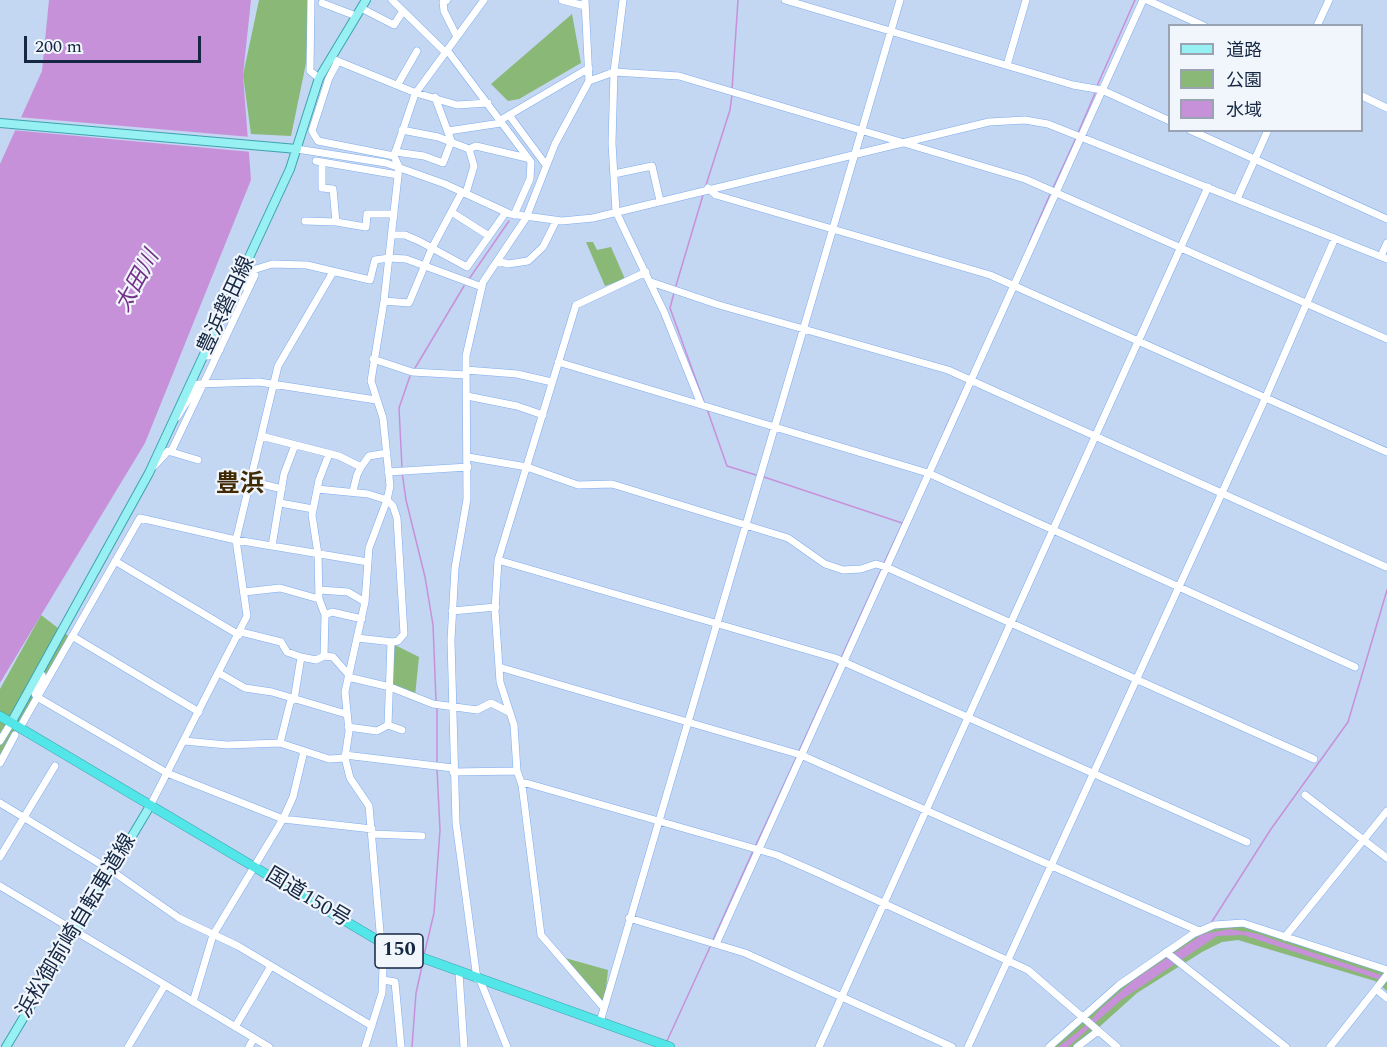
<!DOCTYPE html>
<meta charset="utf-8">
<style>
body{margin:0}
#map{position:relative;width:1387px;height:1047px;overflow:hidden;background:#c3d6f2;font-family:Spectral,"Noto Sans JP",serif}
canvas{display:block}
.legend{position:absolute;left:1168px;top:24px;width:195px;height:108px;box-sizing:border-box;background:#f1f6fd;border:2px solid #99a3b2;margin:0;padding:8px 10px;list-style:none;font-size:18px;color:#152742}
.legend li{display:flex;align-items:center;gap:12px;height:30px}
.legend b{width:30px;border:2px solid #99a3b2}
.scale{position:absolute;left:24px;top:36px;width:177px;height:27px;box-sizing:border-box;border:3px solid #152742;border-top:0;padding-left:8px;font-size:18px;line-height:21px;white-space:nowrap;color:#152742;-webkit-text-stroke:4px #f1f6fd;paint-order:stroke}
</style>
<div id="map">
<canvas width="1387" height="1047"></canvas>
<ul class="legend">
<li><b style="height:8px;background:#97f0f2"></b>道路</li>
<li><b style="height:16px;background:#89b877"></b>公園</li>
<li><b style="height:16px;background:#c791da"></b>水域</li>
</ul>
<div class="scale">200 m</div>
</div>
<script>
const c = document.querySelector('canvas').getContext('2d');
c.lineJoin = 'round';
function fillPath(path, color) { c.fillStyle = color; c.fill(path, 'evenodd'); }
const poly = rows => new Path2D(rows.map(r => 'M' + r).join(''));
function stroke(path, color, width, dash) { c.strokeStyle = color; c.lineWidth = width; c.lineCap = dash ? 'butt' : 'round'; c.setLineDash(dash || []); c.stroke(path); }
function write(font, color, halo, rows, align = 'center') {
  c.font = font + ' Spectral,"Noto Sans JP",serif'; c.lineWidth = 4.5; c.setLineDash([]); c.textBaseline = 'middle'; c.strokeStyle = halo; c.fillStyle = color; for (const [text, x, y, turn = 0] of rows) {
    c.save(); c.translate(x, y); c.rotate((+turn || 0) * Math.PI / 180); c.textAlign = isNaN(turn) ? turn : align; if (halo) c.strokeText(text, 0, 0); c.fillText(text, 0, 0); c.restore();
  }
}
fillPath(poly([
 [259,0,315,0,310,44,291,136,251,134,243,75],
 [572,14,581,63,519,99,508,101,491,84],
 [586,242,593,242,597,250,611,247,625,279,605,286],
 [41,615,71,638,0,756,0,689],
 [393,644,419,657,415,696,391,686],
 [1233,923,1387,971,1387,991,1375,981,1238,940,1222,942,1202,952,1137,993,1077,1047,1049,1047,1102,999,1208,928],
 [558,956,608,970,604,1008]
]), '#89b877');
fillPath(poly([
 [49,0,251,0,243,75,251,180,145,443,0,683,0,164,42,71],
 [1230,929,1260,935,1387,977,1387,982,1243,935,1217,936,1121,1000,1068,1047,1058,1047,1089,1023,1100,1009,1134,980,1203,934]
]), '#c791da');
fillPath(poly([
 [18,117,251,137,252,152,12,130]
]), '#c3d6f2');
stroke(poly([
 [1097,86,1135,0],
 [732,90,738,0],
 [1078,133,1096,91],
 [706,185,730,110,732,95],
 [1053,188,1076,138],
 [1029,243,1051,192],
 [469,279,509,221],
 [675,289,703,195],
 [674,293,670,308,704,402],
 [415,368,464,286],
 [707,409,727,466,756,475],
 [945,429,966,384],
 [402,468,399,408,410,376],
 [402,472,406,500,425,577,433,625,436,701],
 [764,477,902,523],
 [884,563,905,518],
 [841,658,881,570],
 [437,706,437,764],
 [799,751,839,663],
 [755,847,797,756],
 [1211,923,1271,829,1348,722,1387,590],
 [1246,932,1262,936],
 [713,940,753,851],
 [424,955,434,913,440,830,437,769],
 [667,1041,710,947],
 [412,1047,416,993,423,962]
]), '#c791da', 1.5);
const minor = poly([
 [311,0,310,71,319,78],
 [392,0,445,52],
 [447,0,443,2,444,11,457,37],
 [562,0,585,6],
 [623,0,614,72,612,143,616,212,664,312,701,404],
 [785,0,1073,85,1102,90,1170,121],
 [1147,0,1204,26],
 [322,3,356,16],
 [361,8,394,25,403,11],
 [1317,26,1329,0],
 [447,50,531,162,530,179,514,215],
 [335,60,416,93,457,105,488,103],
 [338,61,329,78,312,131,318,141,394,156,399,167,384,301,371,381,383,418,390,486,387,500,369,548,365,602,345,692,349,731,345,758,350,778,369,806,381,943],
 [1007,65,1026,0],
 [589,81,614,72,679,76,1025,179,1387,339],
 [398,84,417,51],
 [1362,96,1387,108],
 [435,97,452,143],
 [509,115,546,165],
 [499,121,589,68],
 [402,130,438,137,469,149,474,166,466,193],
 [1190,130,1387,219],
 [448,131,501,123],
 [297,149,386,163,445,184,510,214,562,221,593,218,989,122,1025,120,1048,124,1387,259],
 [469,149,476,146,527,158],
 [395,152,424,156,443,163,451,142],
 [394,156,415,94,484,0],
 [316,161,398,175],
 [322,162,322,188,333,189,336,222],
 [614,174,652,166,660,201],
 [708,188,716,195,990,275,1387,452],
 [1237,199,1268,130],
 [453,213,489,236],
 [305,221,336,222,366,227,367,214,394,214],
 [392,235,405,235,419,241,467,267,506,212],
 [1381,256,1387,243],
 [497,261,508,264,528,261,543,247,556,221],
 [651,282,719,305,948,370,1386,567],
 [235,292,243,286,253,270,272,264,307,265,370,280,375,260,389,258,406,259,482,287],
 [384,301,409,303,432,248,462,192],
 [204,356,209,356,216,347,220,350],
 [373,359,412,372,466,375],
 [558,362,928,473,1355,667],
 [466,370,517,374,552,382],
 [467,396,517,406,543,415],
 [177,417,198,384,259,382,376,400],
 [261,436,339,456,361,467,357,475,353,491],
 [171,452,255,275],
 [468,457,527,467,578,485,612,484,788,538,825,564,843,570,861,569,876,564,886,567,1314,759],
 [154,466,168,451,198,460],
 [361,467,369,456,387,453],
 [388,472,468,467],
 [250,481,282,489],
 [317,489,368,494,387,500,393,506,397,518,404,634,398,641,393,642,357,638],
 [280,503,313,509],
 [272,546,284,474,295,445],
 [498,560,835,658,1247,842],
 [115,561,239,635],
 [319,590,348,592,365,602],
 [244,592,280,588,319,599],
 [452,611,496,607],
 [325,615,332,612,362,619],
 [241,632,281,642,287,652,301,657,316,660,324,656,333,657,348,674],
 [72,636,199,712],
 [324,656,325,615,319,599,318,554,312,515,319,480,329,454],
 [499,667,801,755,1199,931],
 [219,673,245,688,272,692,346,714],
 [42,675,35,694,37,697,167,773,283,819,372,829],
 [348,677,390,687,433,704,477,710,491,703,509,712],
 [294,700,301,657],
 [22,724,140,518,236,540,368,562],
 [388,725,402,730],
 [348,727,377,731,388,725,391,642],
 [0,741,11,723],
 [184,741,227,745,280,743,329,759,345,758],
 [280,743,291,699],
 [345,755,453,768],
 [0,763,15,735],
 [453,772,517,771],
 [522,785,526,783,777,855,818,873,1028,970,1117,1047],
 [1305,795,1387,858],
 [0,803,112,871,179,918,238,946,372,1026],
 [150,806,247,616,236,540,278,366,333,272],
 [373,834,422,836],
 [0,857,55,766],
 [0,886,269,1047],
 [629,918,745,953,952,1047],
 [1285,937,1387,811],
 [716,944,1143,0],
 [1166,952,1286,1047],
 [459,973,464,1047],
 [477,979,456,823,451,640,455,568,467,499,466,356,483,282,526,218,555,144,589,81,585,0],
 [383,980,395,982,401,1047],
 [480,980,507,1047],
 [1376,989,1387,998],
 [193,1002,213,935,283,819,293,797,304,751],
 [604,1008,541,935,522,785,517,771,514,725,500,682,495,610,498,560,576,305,646,272],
 [600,1022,900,0],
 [235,1027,271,966],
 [128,1047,165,985],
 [249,1047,254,1038],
 [365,1047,382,993,384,944],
 [819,1047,1208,187],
 [968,1047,1265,399,1335,238],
 [1049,1047,1119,985,1193,934,1214,925,1243,923,1387,970],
 [1077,1047,1098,1031],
 [1330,1047,1387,975]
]);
const major = poly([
 [0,123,297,149],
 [11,723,149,473,290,169,319,78,366,0],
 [6,1047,150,806]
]);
const highway = poly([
 [0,716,384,944,670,1047]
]);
stroke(minor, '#7eacef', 8);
stroke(major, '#3da3af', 10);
stroke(highway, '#3da3af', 10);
stroke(minor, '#fff', 7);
stroke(major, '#97f0f2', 8);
stroke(highway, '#52e6e9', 9);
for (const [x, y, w] of [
 [399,951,48]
]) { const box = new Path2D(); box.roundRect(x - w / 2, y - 17, w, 34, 4.5); c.fillStyle = '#f1f6fd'; c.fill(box); stroke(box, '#152742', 1.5); }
write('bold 20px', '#152742', null, [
 ["150",399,951]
]);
write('21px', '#152742', '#f1f6fd', [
 ["豊浜磐田線",228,306,-65],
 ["国道150号",307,899,31],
 ["浜松御前崎自転車道線",78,927,-59]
]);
write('italic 22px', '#733187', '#f1f6fd', [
 ["太田川",139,282,-61]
]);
write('bold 24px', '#3f2a04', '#f1f6fd', [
 ["豊浜",240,486]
]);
</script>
